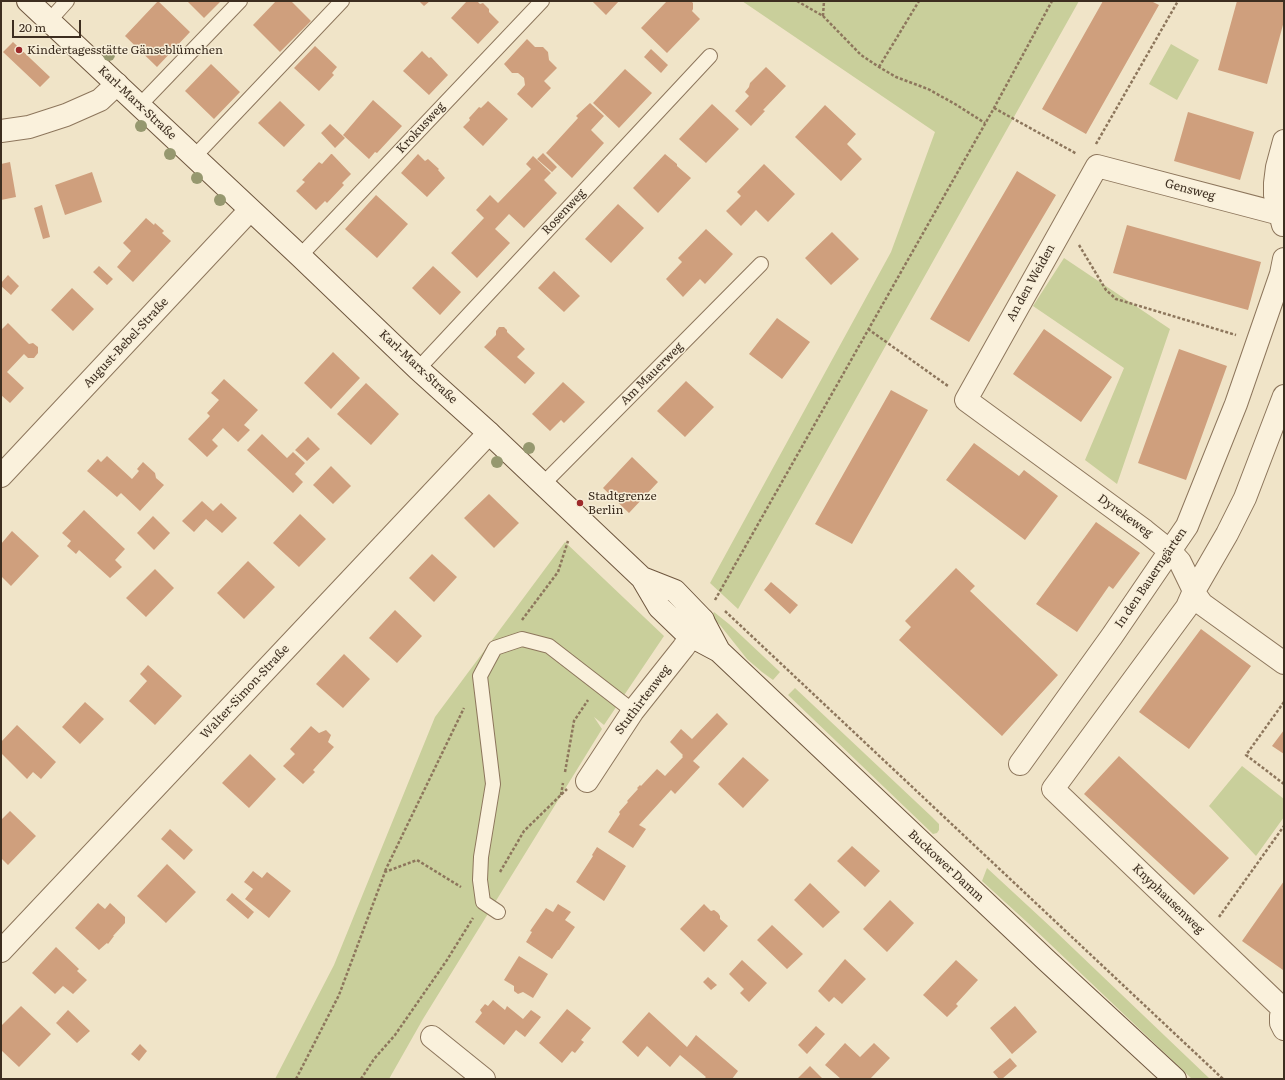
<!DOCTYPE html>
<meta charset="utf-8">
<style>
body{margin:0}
#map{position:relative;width:1285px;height:1080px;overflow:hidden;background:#f0e4c8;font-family:Literata,serif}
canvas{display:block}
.frame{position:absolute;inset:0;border:2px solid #3d2e20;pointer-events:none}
.scale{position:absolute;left:12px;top:20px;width:69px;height:18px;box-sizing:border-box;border:2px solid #3d2e20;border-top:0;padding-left:5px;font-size:12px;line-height:14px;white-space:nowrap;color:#3d2e20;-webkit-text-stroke:3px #f7eed8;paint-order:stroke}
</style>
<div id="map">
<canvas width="1285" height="1080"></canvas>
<div class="frame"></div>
<div class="scale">20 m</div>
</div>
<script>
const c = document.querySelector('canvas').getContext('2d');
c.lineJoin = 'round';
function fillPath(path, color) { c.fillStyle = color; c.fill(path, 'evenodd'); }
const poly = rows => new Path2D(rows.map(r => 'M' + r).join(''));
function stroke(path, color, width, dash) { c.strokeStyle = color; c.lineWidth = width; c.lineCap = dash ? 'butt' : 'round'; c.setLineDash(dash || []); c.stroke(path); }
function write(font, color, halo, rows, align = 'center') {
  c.font = font + ' Literata,serif'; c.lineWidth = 3; c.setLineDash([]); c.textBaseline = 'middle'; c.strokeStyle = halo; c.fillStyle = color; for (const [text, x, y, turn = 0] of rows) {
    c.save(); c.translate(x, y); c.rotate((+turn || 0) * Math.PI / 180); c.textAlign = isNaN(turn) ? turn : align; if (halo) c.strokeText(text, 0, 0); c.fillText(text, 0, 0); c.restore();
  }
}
fillPath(poly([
 [742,1,1079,1,738,609,710,583,891,252,935,132],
 [1171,44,1199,60,1177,100,1149,84],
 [1064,258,1170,329,1117,484,1085,460,1124,368,1033,306],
 [565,542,664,636,604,725,594,717,602,729,423,1019,389,1079,275,1079,334,965,435,717],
 [714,612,729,624,780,672,773,680,762,672,747,659,720,625,711,617],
 [795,688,932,817,939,824,939,830,937,833,933,834,788,695],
 [1242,766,1284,799,1284,817,1256,856,1209,806],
 [987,868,1054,930,1210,1079,1192,1079,1028,923,982,881]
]), '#c9cf9b');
fillPath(poly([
 [158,1,190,32,157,67,125,36],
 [187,1,221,1,204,18],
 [276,1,291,1,311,21,280,52,253,25],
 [419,1,430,1,424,6],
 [467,1,477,1,480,4,483,3,489,9,489,12,499,22,478,44,451,18],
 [592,1,619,1,606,15],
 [667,1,691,1,693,3,693,9,692,11,700,19,667,53,641,28],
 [1103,1,1151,1,1159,5,1086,134,1042,109],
 [1237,1,1284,1,1284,21,1267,84,1218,70],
 [527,39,535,47,543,47,548,52,549,60,557,68,544,81,551,88,532,108,517,94,525,85,524,78,518,73,512,73,504,64],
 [13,42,50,77,40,87,3,52],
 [315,46,337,67,332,73,334,75,319,91,294,68],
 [651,49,668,65,661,73,644,57],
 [422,51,429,58,431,57,448,75,429,95,403,71],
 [211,64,240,92,214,119,185,91],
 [766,67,786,86,763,110,765,111,751,126,735,111,749,96,745,92,749,87,750,83],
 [625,69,652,93,619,128,593,103],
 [373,100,402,126,377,153,375,152,369,159,343,135],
 [280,101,305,125,284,147,258,123],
 [488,101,508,119,483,146,463,127,470,120,469,118,479,107,481,108],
 [590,103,604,116,591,130,604,143,572,178,546,153,578,118,576,116],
 [712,104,739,129,706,163,679,139],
 [825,105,856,134,847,144,862,159,841,181,795,137],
 [1188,112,1254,132,1240,180,1174,161],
 [330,124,345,138,335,148,321,133],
 [543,153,557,167,552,172,537,159],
 [331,154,332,154,351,174,342,183,344,185,327,203,325,201,316,210,296,191,305,182,302,180,319,162,322,164],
 [418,154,425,161,428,159,439,169,438,170,445,178,427,197,401,173],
 [665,154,677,164,677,166,691,178,658,213,633,188],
 [533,156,551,173,544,180,557,193,524,228,509,214,495,229,510,243,477,278,451,253,484,218,476,210,490,195,498,203,531,169,526,164],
 [10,162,16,197,1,200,1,164],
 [764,164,795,194,768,222,756,210,741,226,726,211,741,196,737,192],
 [1017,171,1056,195,969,342,930,319],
 [92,172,102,202,65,215,55,185],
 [376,195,408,224,377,258,345,229],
 [618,204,644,228,611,263,585,239],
 [42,205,50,237,43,239,34,208],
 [146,218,154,225,155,223,164,231,162,233,171,241,133,282,117,267,131,251,123,243],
 [1127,225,1261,262,1248,310,1113,273],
 [706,229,733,254,705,284,700,279,683,297,666,279,682,262,678,258],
 [832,232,859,259,831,285,805,258],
 [99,266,113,279,107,285,93,272],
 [433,266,461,292,440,315,412,288],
 [554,271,580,296,564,312,538,288],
 [8,275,19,286,11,295,1,286,1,283],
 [72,288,94,309,73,331,51,310],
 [777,318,810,342,782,379,749,354],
 [8,323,29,344,33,343,38,347,38,353,34,358,28,358,24,354,7,372,24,388,10,403,1,395,1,330],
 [499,327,504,327,507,330,507,332,525,349,517,357,535,373,525,384,484,347,496,335,496,331],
 [1044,329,1112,377,1081,422,1013,374],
 [1179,349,1227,366,1186,480,1138,463],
 [333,352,360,378,331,409,304,383],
 [224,379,258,410,244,425,250,430,238,442,223,428,212,440,218,446,207,457,188,439,210,416,207,413,219,400,211,393],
 [686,381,714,407,685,437,657,411],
 [563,382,585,402,564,423,561,420,550,431,532,414],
 [366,383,399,414,371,445,337,414],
 [891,390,928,410,852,544,815,524],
 [262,434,287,458,293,452,305,463,295,474,303,482,293,493,247,450],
 [308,437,320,449,307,461,295,450],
 [974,443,1019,476,1024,470,1058,496,1025,540,946,480],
 [107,456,132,479,139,471,137,469,143,462,155,473,156,478,164,485,140,511,121,493,117,497,87,471,98,459,101,462],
 [632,457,658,482,629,513,603,488],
 [331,466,351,486,333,504,313,485],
 [489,494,519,523,494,548,464,518],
 [202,501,213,511,221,503,237,518,222,533,206,519,194,532,182,521],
 [84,510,125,549,115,560,122,567,110,578,79,550,76,554,67,546,71,541,62,533],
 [300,514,326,539,299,567,273,543],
 [153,516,170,533,154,550,137,533],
 [1096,522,1140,553,1113,589,1109,586,1077,632,1036,604],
 [12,531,39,556,11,586,1,576,1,544],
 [432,554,457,577,434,602,409,578],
 [248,561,275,587,244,619,217,593],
 [956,568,975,586,970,591,1058,675,1002,736,899,640,911,627,905,621],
 [155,569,174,588,146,617,126,598],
 [771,582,798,605,790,614,764,590],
 [395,610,422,636,397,663,369,638],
 [1201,629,1251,666,1189,749,1139,712],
 [344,654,370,679,343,708,316,684],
 [148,665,182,696,155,725,129,701,147,681,140,674],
 [85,702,104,719,80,744,62,727],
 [717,713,728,724,693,761,700,767,675,794,671,790,639,825,646,829,633,848,608,832,620,814,619,812,628,802,627,801,638,789,637,788,640,785,641,786,657,769,665,776,683,757,682,756,683,755,670,742,681,729,692,739],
 [17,725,56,762,41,779,33,772,27,779,1,753,1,742],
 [311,726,319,733,326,730,331,735,328,742,334,747,313,770,315,772,303,784,283,766,295,754,290,749],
 [1284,730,1284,754,1272,746],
 [250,754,276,779,249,808,222,783],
 [1119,756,1229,858,1194,895,1084,794],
 [743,757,769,780,743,808,718,784],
 [10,811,36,836,8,865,1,858,1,820],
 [170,829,193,850,184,860,161,839],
 [852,846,880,871,865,887,837,861],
 [597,847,626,866,604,901,576,882,593,856,592,855],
 [167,864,196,892,166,923,137,896],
 [253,871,262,878,267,872,291,891,269,918,245,899,253,889,244,882],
 [1284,881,1284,968,1283,970,1242,941],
 [810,883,840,912,823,928,794,900],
 [232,893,254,912,248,919,226,900],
 [890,900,914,923,887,952,863,929],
 [98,903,105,909,110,903,125,917,125,923,113,936,114,936,108,944,107,943,99,950,75,928],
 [558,904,571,912,565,920,575,927,559,950,558,950,552,959,526,942,532,932,530,931,546,908,553,912],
 [704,904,711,911,714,910,718,913,720,916,720,919,728,926,704,952,680,929],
 [772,925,803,954,787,969,757,940],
 [56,947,79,969,77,971,87,980,73,994,63,986,55,994,32,973],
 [519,956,548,974,533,998,523,992,518,994,514,991,514,986,504,980],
 [845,959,866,979,842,1004,834,997,829,1002,818,991],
 [742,960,767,983,749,1002,740,993,744,989,729,974],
 [956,960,978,980,956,1004,958,1006,947,1017,923,995],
 [708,977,717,985,711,990,703,982],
 [493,1000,505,1010,507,1006,523,1019,531,1010,541,1017,525,1037,516,1030,504,1045,475,1022,482,1013,480,1010,485,1004,488,1006],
 [21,1006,51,1034,19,1067,1,1050,1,1026],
 [1015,1006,1037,1032,1012,1054,990,1028],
 [567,1009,591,1028,581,1040,584,1042,575,1053,572,1051,562,1063,539,1043],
 [68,1010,90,1031,77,1043,56,1023],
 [649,1012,687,1047,696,1035,738,1071,732,1079,704,1079,706,1077,680,1055,670,1067,647,1046,638,1057,622,1042],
 [816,1026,825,1034,807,1054,798,1045],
 [845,1043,860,1057,874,1043,890,1058,870,1079,841,1079,825,1065],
 [140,1044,147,1051,139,1061,131,1054],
 [1010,1058,1017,1066,1002,1079,999,1079,993,1072],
 [810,1066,822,1078,797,1079]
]), '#cf9f7d');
const service = poly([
 [49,21,67,1],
 [139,106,240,1],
 [194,157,342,1],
 [300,256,542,1],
 [418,369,710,56],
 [543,484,761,264],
 [498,912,483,902,480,880,481,857,493,784,480,676,495,648,522,639,549,646,633,711]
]);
const minor = poly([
 [1,131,29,127,66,115,100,100,117,84],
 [1284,215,1097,166,966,400,1145,531,1170,551,1180,562,1197,597,1202,604,1284,663],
 [1283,225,1275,195,1275,183,1277,167,1284,141],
 [1,476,250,210],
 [1020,764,1112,636,1187,526,1236,404,1281,274,1284,259],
 [587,781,633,711,683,648,703,620],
 [1,951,489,433],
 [1284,1007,1281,1016,1281,1023,1284,1029],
 [1283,1009,1053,789,1187,607,1194,591,1227,534,1245,498,1284,396],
 [432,1037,484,1079]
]);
const secondary = poly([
 [28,1,300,256,418,369,489,433,642,578,659,607,687,634,719,651,1045,959,1175,1079],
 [642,578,675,591,702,619,719,651]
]);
stroke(service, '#8d765c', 16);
stroke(minor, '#8d765c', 24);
stroke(secondary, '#6f573f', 24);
stroke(poly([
 [797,1,823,16,861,55,879,67,896,77,928,89,955,104,985,123],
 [823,16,824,1],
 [879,67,919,1],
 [994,108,1077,154],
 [1096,144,1178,1],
 [1079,245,1106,290,1116,299,1236,335],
 [868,329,948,386],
 [715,600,994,108,1052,1],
 [725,611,1223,1079],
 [522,620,558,572,568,541],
 [1284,702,1246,755,1284,784],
 [565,772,574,721,588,700],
 [561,795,563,783],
 [385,871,464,708],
 [500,872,524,831,567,789],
 [1219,917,1284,826],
 [296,1079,339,995,385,872,417,860,461,887],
 [361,1079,374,1059,395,1035,447,960,473,918]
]), '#8d765c', 2.5, [3, 2]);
stroke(service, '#faf1dc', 14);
stroke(minor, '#faf1dc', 22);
stroke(secondary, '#faf1dc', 22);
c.fillStyle = '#96986f';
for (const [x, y] of [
 [109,55],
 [141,126],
 [170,154],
 [197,178],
 [220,200],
 [529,448],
 [497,462]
]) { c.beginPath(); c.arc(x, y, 6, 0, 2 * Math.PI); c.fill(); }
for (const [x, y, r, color] of [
 [19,50,4,"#9e2a2b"],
 [580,503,4,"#9e2a2b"]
]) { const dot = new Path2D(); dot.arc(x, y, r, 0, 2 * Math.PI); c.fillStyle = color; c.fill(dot); stroke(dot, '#f7eed8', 1.5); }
write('12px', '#3d2e20', '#f7eed8', [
 ["Kindertagesstätte Gänseblümchen",27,50],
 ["Stadtgrenze",588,496],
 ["Berlin",588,510]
], 'left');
write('12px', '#3d2e20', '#f7eed8', [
 ["Karl-Marx-Straße",137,103,43],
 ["Krokusweg",421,128,-47],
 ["Gensweg",1190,190,15],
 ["Rosenweg",564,212,-47],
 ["An den Weiden",1031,283,-61],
 ["August-Bebel-Straße",126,343,-47],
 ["Karl-Marx-Straße",418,367,43],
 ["Am Mauerweg",652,374,-45],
 ["Dyrekeweg",1125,516,36],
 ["In den Bauerngärten",1151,578,-56],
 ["Walter-Simon-Straße",245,692,-47],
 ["Stuthirtenweg",643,700,-53],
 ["Buckower Damm",946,866,43],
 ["Knyphausenweg",1168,899,44]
]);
</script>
